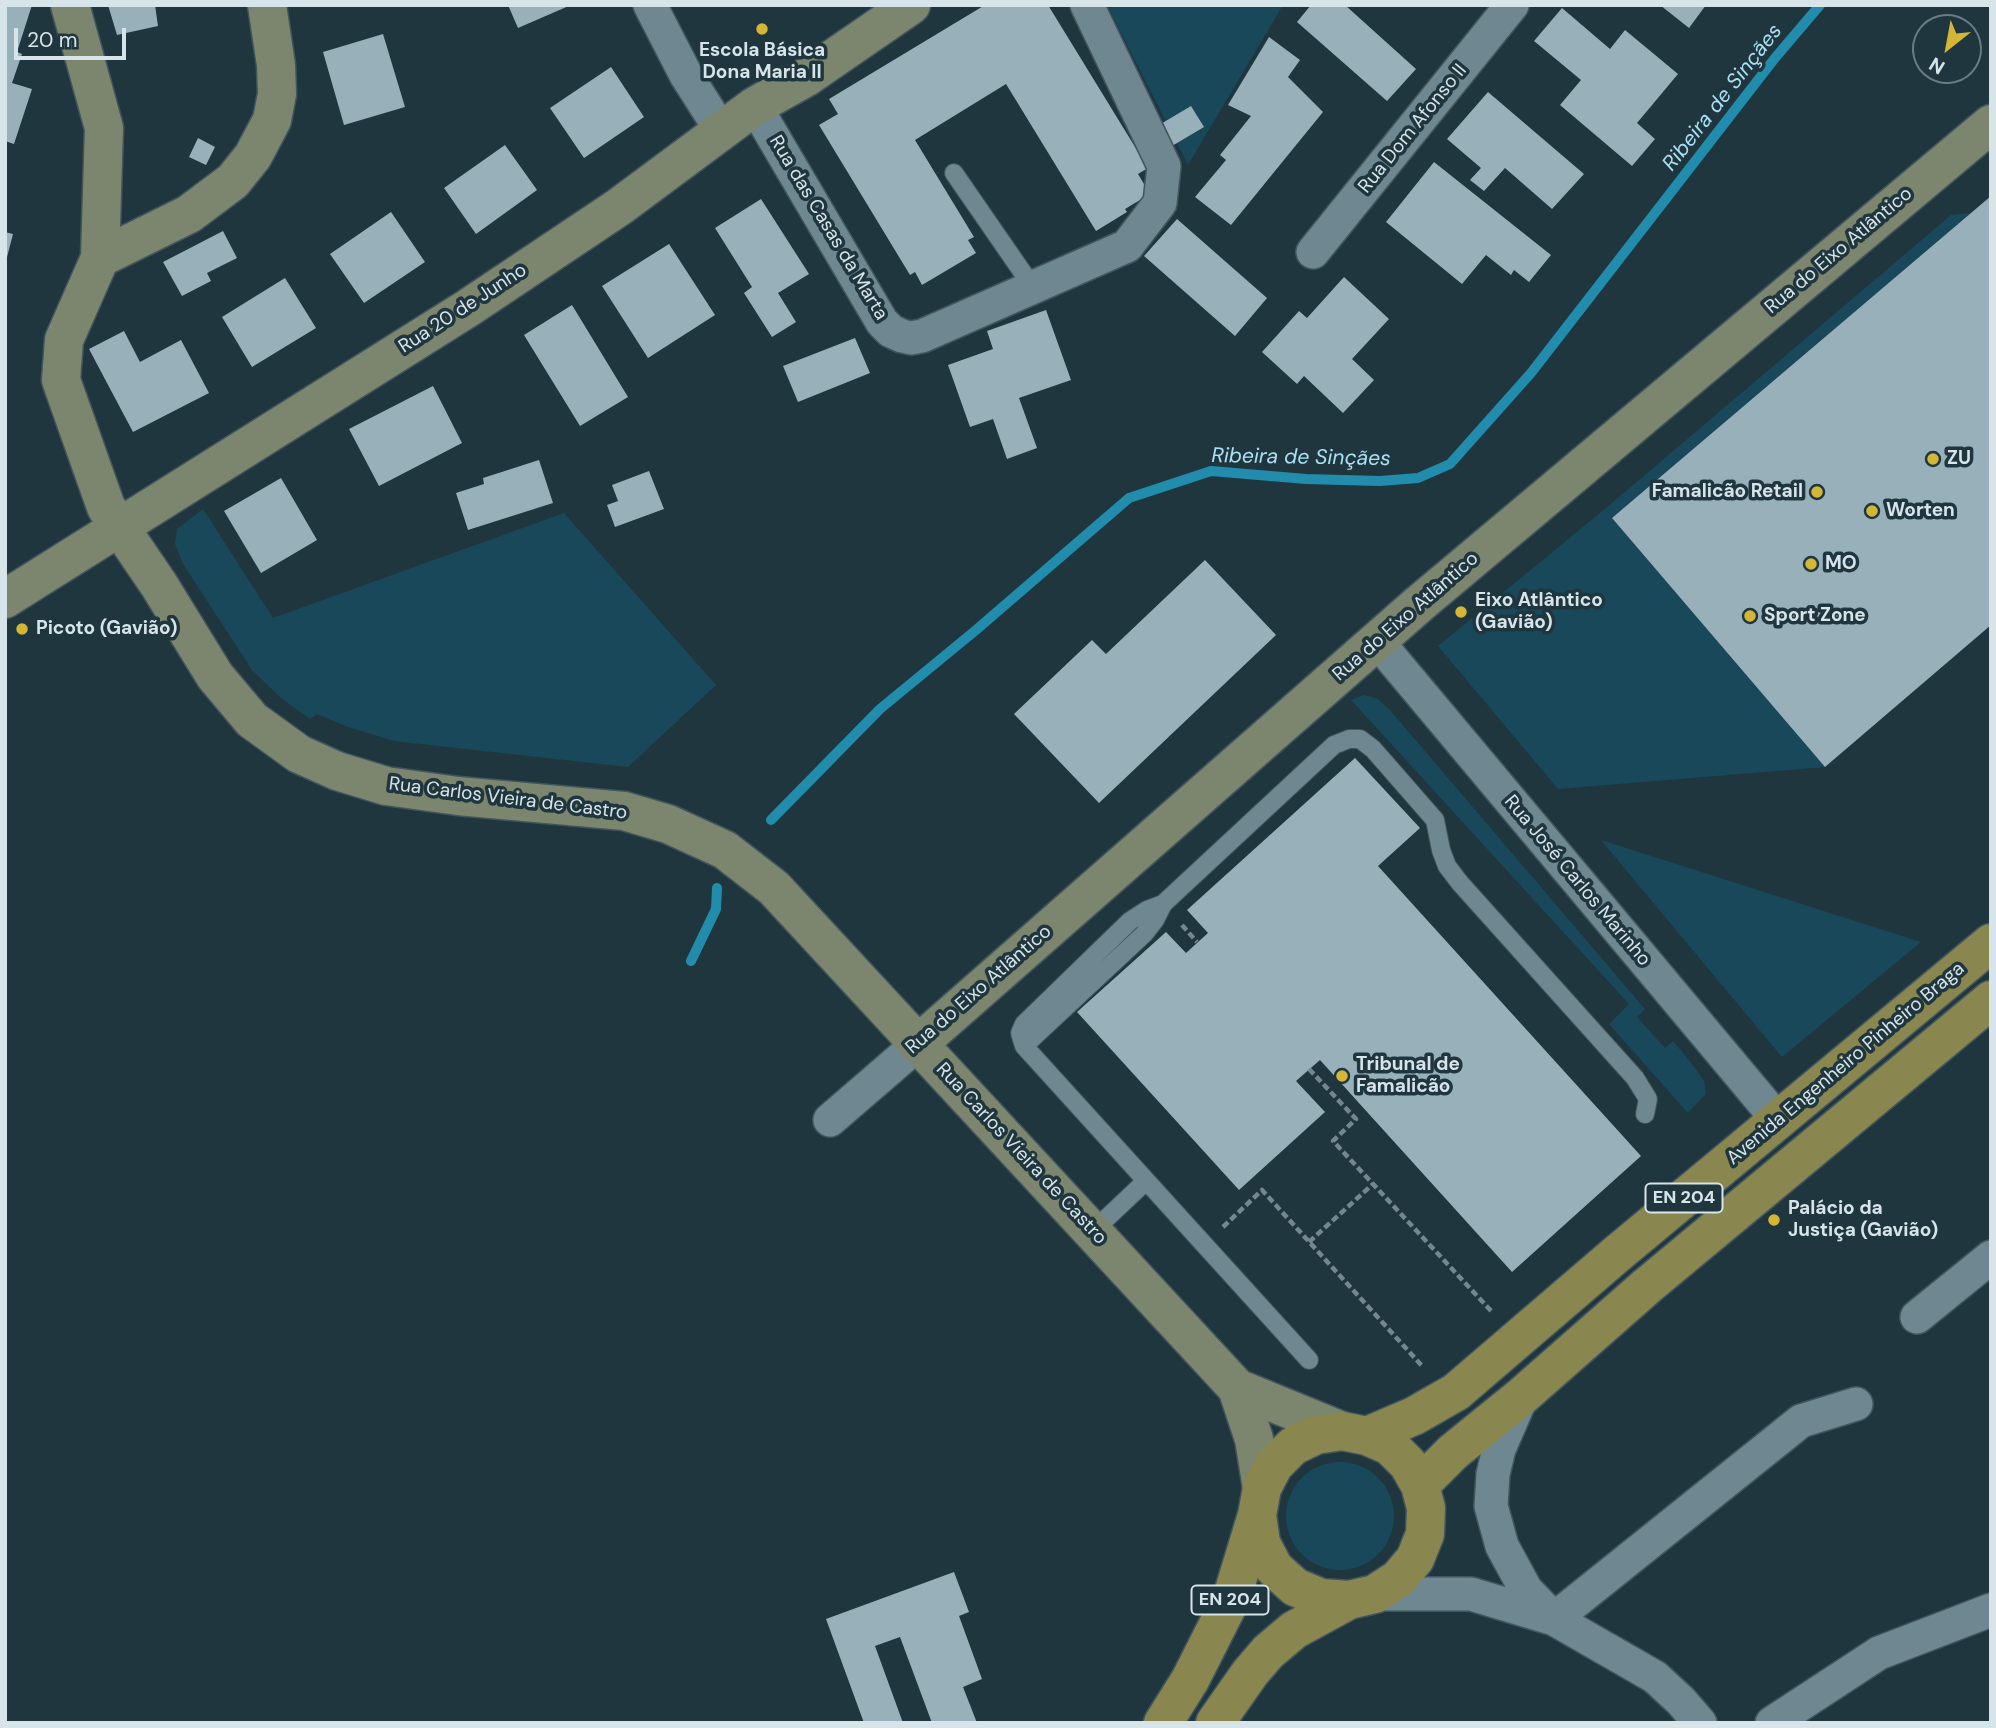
<!DOCTYPE html>
<meta charset="utf-8">
<style>
body{margin:0}
#map{position:relative;width:1996px;height:1728px;overflow:hidden;background:#20363e;font-family:"DM Sans",sans-serif}
canvas{display:block}
.frame{position:absolute;inset:0;border:7px solid #d7e4e9;pointer-events:none}
.north{position:absolute;left:1912px;top:14px;width:70px;height:70px;box-sizing:border-box;background:#20363e;border:2px solid #697c82;border-radius:50%;rotate:211deg;font-size:19px;font-weight:700;line-height:28px;text-align:center;color:#d7e4e9}
.north::after{content:'';display:block;margin:auto;width:24px;height:32px;background:#d3b635;clip-path:polygon(50% 0,100% 100%,50% 72%,0 100%)}
.scale{position:absolute;left:14px;top:28px;width:112px;height:32px;box-sizing:border-box;border:4px solid #d7e4e9;border-top:0;padding-left:9px;font-size:21px;line-height:24px;white-space:nowrap;color:#d7e4e9;-webkit-text-stroke:5px #20363e;paint-order:stroke}
</style>
<div id="map">
<canvas width="1996" height="1728"></canvas>
<div class="frame"></div>
<div class="north">N</div>
<div class="scale">20 m</div>
</div>
<script>
const c = document.querySelector('canvas').getContext('2d');
c.lineJoin = 'round';
function fillPath(path, color) { c.fillStyle = color; c.fill(path, 'evenodd'); }
const poly = rows => new Path2D(rows.map(r => 'M' + r).join(''));
function stroke(path, color, width, dash) { c.strokeStyle = color; c.lineWidth = width; c.lineCap = dash ? 'butt' : 'round'; c.setLineDash(dash || []); c.stroke(path); }
function write(font, color, halo, rows, align = 'center') {
  c.font = font + ' "DM Sans",sans-serif'; c.lineWidth = 7; c.setLineDash([]); c.textBaseline = 'middle'; c.strokeStyle = halo; c.fillStyle = color; for (const [text, x, y, turn = 0] of rows) {
    c.save(); c.translate(x, y); c.rotate((+turn || 0) * Math.PI / 180); c.textAlign = isNaN(turn) ? turn : align; if (halo) c.strokeText(text, 0, 0); c.fillText(text, 0, 0); c.restore();
  }
}
fillPath(poly([
 [1107,5,1283,5,1188,165],
 [1971,213,1612,518,1825,767,1558,789,1438,646,1606,508,1951,215],
 [203,509,273,618,564,513,716,685,628,767,394,741,348,727,317,714,310,719,281,698,252,670,183,564,175,544,177,529],
 [1364,695,1378,699,1390,710,1645,1009,1637,1017,1665,1048,1673,1041,1693,1065,1704,1081,1706,1094,1688,1113,1609,1024,1629,1004,1351,700],
 [1601,840,1921,942,1782,1057],
 '1286 1516a54 54 0 1 1 108 0a54 54 0 1 1-108 0Z'
]), '#184859');
stroke(poly([
 [771,820,880,709,976,630,1129,498,1211,471,1306,479,1380,481,1418,478,1450,464,1531,373,1775,58,1820,5],
 [691,961,716,909,717,888]
]), '#228cad', 10);
fillPath(poly([
 [5,5,32,5,17,52,22,54,12,83,32,89,14,144,5,141],
 [108,5,155,5,158,26,117,35],
 [508,5,571,5,518,28],
 [985,5,1048,5,1148,168,1138,174,1150,194,1125,209,1127,212,1096,231,1006,84,915,140,974,237,968,240,976,253,922,285,915,272,910,275,819,125,838,114,829,99],
 [1311,5,1345,5,1416,69,1387,101,1297,22],
 [1660,5,1706,5,1689,28],
 [1562,8,1610,49,1625,30,1678,74,1637,123,1655,139,1632,166,1560,105,1581,80,1534,41],
 [383,34,405,107,344,125,323,52],
 [1269,37,1300,60,1288,77,1323,112,1231,225,1195,197,1226,160,1220,155,1251,116,1228,105],
 [611,67,644,117,584,158,550,108],
 [1488,92,1584,174,1552,209,1505,168,1484,191,1470,180,1481,168,1447,139],
 [1191,106,1204,127,1172,146,1159,125],
 [198,138,215,147,206,165,189,157],
 [505,145,537,190,476,234,444,188],
 [1434,162,1551,255,1529,282,1514,270,1511,275,1486,255,1462,284,1386,222],
 [1991,196,1991,625,1825,767,1612,518],
 [761,199,809,274,778,293,796,322,772,337,744,293,752,287,715,228],
 [391,212,425,262,364,303,330,254],
 [1177,219,1267,298,1235,336,1144,256],
 [223,231,237,258,207,273,211,281,182,296,163,262],
 [5,232,13,234,6,261,5,261],
 [669,244,715,315,648,358,602,286],
 [1344,277,1389,319,1352,359,1374,380,1343,413,1304,376,1297,384,1262,352,1299,311,1307,318],
 [285,278,316,328,252,367,222,317],
 [572,305,628,397,580,426,524,335],
 [1046,310,1071,380,1019,398,1037,448,1007,459,993,419,970,427,948,365,993,349,987,331],
 [124,331,140,362,181,340,209,393,133,432,89,349],
 [855,338,870,373,798,402,783,366],
 [433,386,462,443,379,486,349,429],
 [539,460,553,503,468,530,456,493,484,484,483,478],
 [649,471,664,509,615,527,607,505,618,501,612,485],
 [281,478,317,540,261,573,224,511],
 [1205,560,1276,635,1099,803,1014,714,1092,640,1106,654],
 [1355,758,1420,828,1378,866,1641,1156,1512,1272,1320,1060,1296,1081,1325,1112,1239,1190,1077,1012,1166,932,1186,953,1208,933,1187,910],
 [954,1572,969,1612,959,1616,982,1679,963,1687,977,1723,932,1723,900,1637,875,1646,903,1723,864,1723,826,1619]
]), '#97b0ba');
const lane = poly([
 [954,173,1032,286],
 [1163,904,1147,910,1130,921,1024,1024,1020,1033,1024,1046,1144,934,1155,920,1163,904,1334,745,1349,739,1360,739,1373,749,1435,820,1441,850,1447,866,1460,883,1635,1078,1648,1099,1645,1114],
 [1024,1046,1309,1360],
 [1093,1231,1146,1181]
]);
const street = poly([
 [650,5,686,75,721,130],
 [755,106,882,322,891,331,902,336,911,338,922,336,1127,246,1160,203,1164,166,1087,5],
 [1313,252,1512,5],
 [1377,641,1778,1120],
 [830,1120,918,1044],
 [1917,1317,1991,1257],
 [1522,1396,1499,1449,1493,1474,1491,1506,1502,1546,1526,1590,1553,1618],
 [1375,1594,1471,1594,1554,1619,1655,1677,1681,1701,1700,1723],
 [1554,1619,1801,1421,1856,1404],
 [1772,1723,1879,1653,1991,1610]
]);
const secondary = poly([
 [70,5,104,128,100,258,64,340,61,380,106,507,159,585,215,676,252,720,299,754,337,771,386,786,458,796,624,811,668,824,725,850,774,888,1237,1388,1254,1439,1262,1488],
 [100,258,189,214,233,181,253,156,272,120,277,94,276,65,267,5],
 [5,599,468,308,619,207,755,106,805,78,911,5],
 [918,1044,1419,604,1991,124],
 [1237,1388,1342,1431]
]);
const primary = poly([
 [1367,1436,1414,1416,1456,1392,1618,1253,1991,943],
 [1420,1485,1453,1452,1522,1396,1647,1286,1991,1000],
 [1257,1515,1261,1543,1274,1568,1295,1587,1321,1598,1349,1600],
 [1163,1723,1190,1680,1232,1597,1257,1515,1262,1488,1274,1465,1293,1446,1316,1435,1342,1431,1367,1436,1390,1446,1408,1464,1420,1485,1426,1508,1425,1534,1415,1559,1398,1579,1375,1594,1349,1600,1294,1630,1268,1652,1250,1673,1215,1723]
]);
stroke(lane, '#41555c', 20);
stroke(street, '#41555c', 36);
stroke(secondary, '#41555c', 41);
stroke(primary, '#41555c', 41);
stroke(poly([
 [1182,925,1197,942],
 [1309,1069,1356,1119,1333,1141,1493,1313],
 [1223,1227,1262,1190,1423,1367],
 [1309,1242,1373,1184]
]), '#75878e', 4.5, [7, 3.5]);
stroke(lane, '#6e8790', 18);
stroke(street, '#6e8790', 33);
stroke(secondary, '#7c866f', 38);
stroke(primary, '#89864f', 38);
for (const [x, y, r, color] of [
 [762,29,7,"#d3b635"],
 [1933,459,7,"#d3b635"],
 [1817,492,7,"#d3b635"],
 [1872,511,7,"#d3b635"],
 [1811,564,7,"#d3b635"],
 [1461,612,7,"#d3b635"],
 [1750,616,7,"#d3b635"],
 [22,629,7,"#d3b635"],
 [1342,1076,7,"#d3b635"],
 [1774,1220,7,"#d3b635"]
]) { const dot = new Path2D(); dot.arc(x, y, r, 0, 2 * Math.PI); c.fillStyle = color; c.fill(dot); stroke(dot, '#20363e', 2.5); }
for (const [x, y, w] of [
 [1684,1198,77],
 [1230,1600,77]
]) { const box = new Path2D(); box.roundRect(x - w / 2, y - 14.5, w, 29, 5); c.fillStyle = '#20363e'; c.fill(box); stroke(box, '#d7e4e9', 2); }
write('bold 18px', '#d7e4e9', null, [
 ["EN 204",1684,1198],
 ["EN 204",1230,1600]
]);
write('bold 19px', '#d7e4e9', '#20363e', [
 ["Escola Básica",762,51,"center"],
 ["Dona Maria II",762,73,"center"],
 ["ZU",1947,459],
 ["Famalicão Retail",1803,492,"right"],
 ["Worten",1886,511],
 ["MO",1825,564],
 ["Eixo Atlântico",1475,601],
 ["(Gavião)",1475,623],
 ["Sport Zone",1764,616],
 ["Picoto (Gavião)",36,629],
 ["Tribunal de",1356,1065],
 ["Famalicão",1356,1087],
 ["Palácio da",1788,1209],
 ["Justiça (Gavião)",1788,1231]
], 'left');
write('19px', '#d7e4e9', '#20363e', [
 ["Rua Dom Afonso II",1413,129,-51],
 ["Rua das Casas da Marta",828,228,59],
 ["Rua do Eixo Atlântico",1839,251,-40],
 ["Rua 20 de Junho",463,309,-33],
 ["Rua do Eixo Atlântico",1406,617,-41],
 ["Rua Carlos Vieira de Castro",508,799,7],
 ["Rua José Carlos Marinho",1577,881,50],
 ["Rua do Eixo Atlântico",979,990,-41],
 ["Avenida Engenheiro Pinheiro Braga",1846,1064,-40],
 ["Rua Carlos Vieira de Castro",1021,1154,47]
]);
write('italic 21px', '#a9e0f5', '#20363e', [
 ["Ribeira de Sinçães",1723,98,-52],
 ["Ribeira de Sinçães",1301,458,1]
]);
</script>
